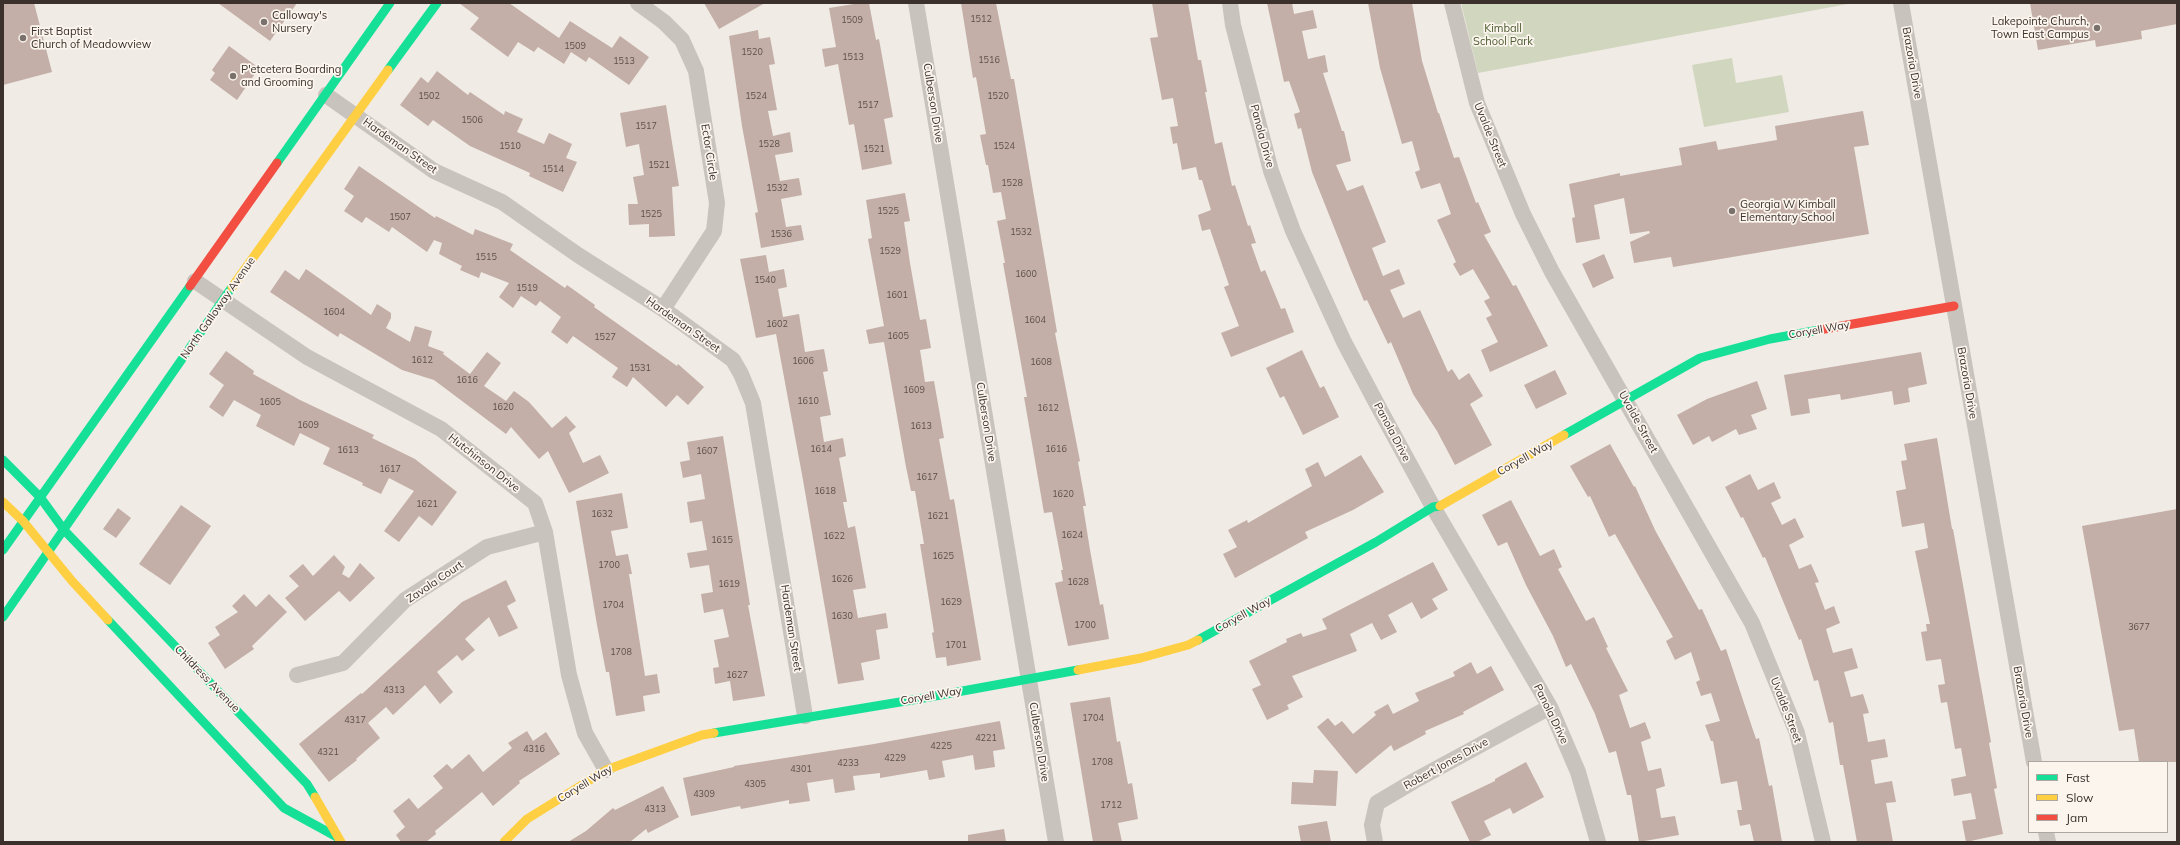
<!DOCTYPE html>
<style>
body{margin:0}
#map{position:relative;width:2180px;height:845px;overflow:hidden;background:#f0ebe5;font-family:Mulish,sans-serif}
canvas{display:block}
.frame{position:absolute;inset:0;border:4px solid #3b302b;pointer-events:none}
.legend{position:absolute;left:2028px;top:761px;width:140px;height:72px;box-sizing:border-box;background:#fbf5ee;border:1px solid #aea6a0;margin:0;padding:5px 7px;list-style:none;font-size:12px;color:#3b302b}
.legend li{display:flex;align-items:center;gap:8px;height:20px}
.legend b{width:20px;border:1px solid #aea6a0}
</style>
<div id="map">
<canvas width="2180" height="845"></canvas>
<div class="frame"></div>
<ul class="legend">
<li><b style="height:5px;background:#16e098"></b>Fast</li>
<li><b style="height:5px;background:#ffcf43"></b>Slow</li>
<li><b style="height:5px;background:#f24e42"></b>Jam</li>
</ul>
</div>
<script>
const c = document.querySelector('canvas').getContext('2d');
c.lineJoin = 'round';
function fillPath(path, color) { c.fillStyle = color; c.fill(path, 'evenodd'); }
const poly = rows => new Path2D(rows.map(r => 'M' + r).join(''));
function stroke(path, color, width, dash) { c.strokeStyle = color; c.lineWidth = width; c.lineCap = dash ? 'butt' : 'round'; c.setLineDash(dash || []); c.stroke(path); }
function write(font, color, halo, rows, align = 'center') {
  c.font = font + ' Mulish,sans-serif'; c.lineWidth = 3.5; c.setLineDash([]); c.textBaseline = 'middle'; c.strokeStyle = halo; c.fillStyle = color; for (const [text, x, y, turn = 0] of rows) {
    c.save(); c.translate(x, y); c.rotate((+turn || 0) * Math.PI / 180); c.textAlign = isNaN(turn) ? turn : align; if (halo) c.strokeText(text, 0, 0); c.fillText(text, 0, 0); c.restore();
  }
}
fillPath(poly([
 [1461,3,1853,3,1478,73],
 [1732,58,1736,83,1782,75,1789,112,1704,127,1692,65]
]), '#d1d6bf');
fillPath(poly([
 [3,3,34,3,52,72,3,85],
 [218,3,297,3,270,41],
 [459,3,509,3,559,38,570,21,612,48,620,36,649,57,629,85,589,57,586,62,571,52,564,64,538,47,534,52,518,42,508,57,470,29,479,18],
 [704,3,765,3,719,29],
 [860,3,869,3,876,40,879,39,893,117,884,119,892,164,862,170,854,124,849,125,838,64,825,67,822,49,836,47,829,8],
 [961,3,996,3,1011,79,1014,79,1057,332,1055,333,1080,461,1078,462,1086,506,1083,506,1090,550,1100,605,1103,604,1109,639,1068,646,1055,583,1063,581,1061,570,1063,570,1052,512,1044,513,1024,397,1027,397,1003,263,1005,263,997,221,1006,219,1001,192,993,193,988,165,986,165,980,135,986,134,976,77,973,78],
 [1152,3,1188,3,1198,60,1201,60,1207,92,1205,92,1215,144,1222,142,1232,186,1235,185,1248,226,1250,225,1256,243,1251,244,1261,272,1265,270,1281,309,1285,308,1294,332,1231,357,1221,333,1239,326,1224,287,1229,285,1210,229,1202,231,1198,215,1211,210,1202,180,1199,180,1196,167,1182,170,1177,143,1173,144,1170,127,1178,126,1173,98,1162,100,1150,38,1158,37],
 [1267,3,1292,3,1294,14,1313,10,1317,28,1302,31,1308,59,1325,55,1328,72,1323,73,1342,131,1344,131,1351,161,1336,165,1347,191,1363,185,1386,242,1372,248,1383,276,1399,269,1405,284,1390,290,1403,318,1420,310,1448,372,1452,369,1459,380,1469,373,1483,396,1470,404,1492,445,1455,465,1437,431,1413,394,1391,342,1388,344,1367,300,1364,301,1351,270,1312,172,1301,128,1298,129,1294,114,1300,112,1289,81,1284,82],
 [1368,3,1412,3,1422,61,1438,113,1439,113,1454,158,1459,157,1476,203,1478,202,1491,232,1484,235,1513,286,1516,285,1548,346,1490,372,1481,350,1498,342,1486,318,1492,315,1484,301,1490,298,1473,269,1460,276,1453,264,1456,262,1437,220,1451,214,1440,183,1421,189,1415,172,1420,170,1412,141,1402,144,1380,68],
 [2030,3,2177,3,2177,24,2141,31,2142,39,2096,47,2095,40,2038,50],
 [758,30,759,39,770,37,775,64,769,65,777,110,768,111,773,136,790,132,793,152,775,155,780,181,799,178,802,195,781,199,786,227,801,225,804,240,761,248,755,213,758,212,742,126,729,36],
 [229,46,259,68,237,100,210,80,215,73,212,70],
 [437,71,468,95,470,92,504,115,505,111,523,119,517,132,544,144,549,133,572,144,566,158,577,162,563,192,529,176,530,173,470,146,433,120,428,126,400,105,421,77,428,83],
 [666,105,679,186,672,187,675,236,649,237,649,224,629,225,628,204,638,204,633,177,644,175,639,144,626,147,620,113],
 [1863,111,1869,145,1854,147,1869,234,1673,267,1671,257,1634,263,1630,242,1650,233,1649,231,1630,234,1624,198,1594,205,1600,239,1576,243,1572,218,1575,217,1569,184,1620,173,1620,176,1682,165,1679,148,1716,141,1718,150,1777,140,1775,126],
 [359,166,435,218,436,216,473,235,475,229,513,244,510,250,565,288,567,285,595,305,594,307,677,366,678,364,704,387,688,405,677,395,666,407,633,377,627,387,612,377,618,368,573,336,567,344,551,332,561,317,540,301,536,306,521,296,513,308,499,297,509,283,481,272,479,278,460,270,462,266,439,254,442,243,434,240,427,252,392,227,389,232,366,217,362,223,344,211,354,196,344,189],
 [905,193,910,221,904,222,910,263,920,320,926,319,931,348,920,350,925,382,934,381,944,438,939,439,950,500,954,499,981,660,947,666,946,657,936,658,932,633,934,632,920,544,924,544,915,491,911,491,906,467,884,342,869,344,866,330,884,326,868,239,872,238,866,200],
 [1604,254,1614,278,1593,288,1582,264],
 [766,255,769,272,784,269,787,287,778,289,783,317,799,314,805,352,824,349,828,371,823,372,831,415,820,417,824,442,843,438,846,456,839,458,847,502,843,502,848,528,855,526,866,588,853,590,858,618,886,613,888,628,876,630,880,659,861,663,864,680,838,684,803,480,776,334,756,338,740,259],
 [306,269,371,315,377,304,391,313,391,318,386,328,410,342,415,326,432,331,428,346,444,352,443,354,470,374,487,352,501,363,484,386,506,401,514,391,529,402,552,428,566,416,576,427,569,433,583,463,600,455,609,473,569,493,548,451,539,459,511,427,506,434,434,380,402,370,340,333,338,337,270,292,285,270,299,280],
 [1302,350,1320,388,1324,386,1339,417,1303,435,1284,396,1280,398,1266,368],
 [226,351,254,371,253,374,300,400,374,435,372,438,415,459,457,492,432,526,419,516,399,542,384,531,414,491,389,478,381,494,362,485,363,483,323,464,330,448,300,433,294,446,256,426,261,415,234,400,223,417,209,407,224,385,209,374],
 [1921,352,1927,384,1908,388,1910,402,1894,405,1892,391,1841,400,1840,394,1808,399,1810,413,1791,416,1784,375],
 [1555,370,1567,394,1536,409,1524,385],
 [1757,381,1767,409,1751,415,1757,429,1739,435,1736,429,1712,442,1709,436,1693,445,1677,415,1707,399],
 [723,436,750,605,748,605,765,696,733,701,730,681,715,684,713,668,719,667,714,640,729,637,723,609,704,613,701,594,713,592,709,565,690,568,687,553,707,550,702,521,690,523,687,502,705,499,701,474,683,478,680,462,690,460,687,442],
 [1937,438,1952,529,1953,529,1991,742,1989,743,1997,788,1994,789,2003,834,1966,842,1962,821,1976,819,1971,793,1954,796,1951,779,1966,776,1961,748,1955,749,1947,702,1941,703,1938,685,1945,684,1941,659,1926,661,1921,632,1927,631,1926,624,1930,624,1915,551,1928,548,1924,523,1902,527,1896,491,1906,489,1901,461,1907,460,1904,444],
 [1610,444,1634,487,1635,486,1655,530,1699,610,1702,609,1721,651,1726,649,1756,739,1759,738,1769,786,1772,785,1782,842,1754,842,1750,824,1740,826,1737,810,1742,810,1737,781,1721,784,1713,741,1711,741,1705,725,1720,721,1711,693,1701,696,1696,682,1700,680,1691,652,1675,660,1666,641,1673,637,1615,534,1609,537,1590,496,1588,497,1570,466],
 [1361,455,1384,492,1353,510,1305,532,1308,538,1235,578,1223,554,1237,547,1228,530,1247,520,1248,523,1312,486,1305,469,1318,462,1325,477],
 [1750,474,1758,490,1774,482,1781,498,1771,503,1782,525,1795,518,1804,537,1789,545,1799,569,1811,564,1819,582,1815,583,1825,610,1834,606,1840,623,1826,629,1833,653,1852,648,1858,668,1844,672,1851,697,1863,694,1869,713,1863,714,1868,742,1885,739,1888,757,1871,760,1875,784,1892,781,1896,802,1886,803,1893,842,1857,842,1843,765,1840,765,1833,722,1829,723,1818,680,1814,681,1801,639,1799,640,1765,557,1763,558,1743,517,1741,518,1725,487],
 [622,493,628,528,611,531,616,556,628,554,632,574,629,574,645,676,657,674,660,693,643,696,645,711,616,716,609,672,606,672,597,625,576,501],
 [1511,500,1540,556,1554,549,1562,567,1558,569,1586,621,1594,617,1608,647,1606,648,1628,691,1619,695,1630,728,1645,722,1651,738,1641,742,1648,771,1661,768,1665,786,1656,789,1661,818,1675,816,1679,835,1639,842,1631,795,1627,795,1616,751,1609,753,1595,714,1571,664,1566,667,1553,636,1526,585,1507,542,1498,546,1482,515],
 [181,505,211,526,170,585,139,564],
 [118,508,131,518,116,538,103,529],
 [2177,509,2177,762,2139,762,2134,729,2119,731,2082,526],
 [334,555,345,567,342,574,349,578,360,563,375,578,350,602,339,591,305,621,285,598,299,586,289,576,303,564,313,576],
 [1433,562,1448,590,1432,599,1438,609,1421,619,1412,602,1388,615,1397,632,1381,640,1372,623,1350,634,1357,651,1292,676,1303,697,1287,705,1289,709,1267,720,1252,689,1261,685,1249,661,1287,642,1286,639,1301,633,1303,637,1327,629,1322,619],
 [506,580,516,601,507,606,518,628,499,637,489,617,465,639,475,650,462,661,457,655,437,672,453,692,440,704,425,685,393,715,386,707,368,723,380,738,356,759,357,760,329,782,299,744,361,693,362,694,462,602],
 [244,594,256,607,269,594,287,612,252,646,254,649,225,669,208,643,220,635,215,627,238,612,232,606],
 [1471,662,1477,674,1491,666,1504,690,1463,712,1464,714,1425,731,1426,734,1394,751,1391,745,1356,774,1317,727,1328,718,1335,726,1342,721,1353,734,1376,715,1374,712,1388,704,1393,714,1419,701,1415,693,1455,676,1453,672],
 [1110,697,1117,742,1120,741,1128,784,1132,783,1138,819,1118,823,1122,842,1093,842,1070,703],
 [1000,721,1005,749,993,751,995,767,975,770,973,755,942,761,945,777,929,780,927,770,880,778,880,773,853,776,855,790,835,793,833,779,807,783,810,801,789,804,789,800,741,809,740,806,691,816,683,778,734,767,734,766,874,744],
 [527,731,533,741,546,732,560,754,519,781,520,783,493,806,482,792,435,831,436,834,426,842,401,842,396,835,405,827,393,811,409,798,418,809,443,788,433,776,447,764,452,769,469,754,483,772,512,748,508,743],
 [1526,762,1544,797,1513,814,1510,808,1484,821,1491,835,1477,842,1470,842,1451,802,1495,781,1495,779],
 [1314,770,1338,771,1336,806,1291,804,1292,782,1313,783],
 [663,786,679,817,648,833,646,829,630,842,568,842,586,831,613,808,615,810],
 [1327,821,1331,842,1301,842,1298,826],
 [1004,829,1006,842,968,842,968,835]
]), '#c3afa7');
stroke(poly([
 [638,3,664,22,682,40,696,71,717,203,714,231,663,309],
 [916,3,1056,842],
 [1230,3,1233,25,1271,171,1293,231,1344,342,1379,408,1433,507,1550,707,1578,772,1598,842],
 [1452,3,1477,103,1523,214,1552,272,1752,623,1797,733,1823,842],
 [1901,3,2034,762],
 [326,95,434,171,502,202,578,255,663,309,733,360,741,374,753,403,805,716],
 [195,281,307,357,441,429,535,503,545,532,569,675,585,733,606,770],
 [297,675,343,663,405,600,487,547,545,532],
 [2046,832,2048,842],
 [1375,842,1372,825,1377,803,1414,781,1550,707]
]), '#c9c3be', 16);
stroke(poly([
 [388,70,437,3],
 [277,163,390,3],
 [1564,435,1700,358,1770,339,1819,330],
 [3,460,40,497,64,530,307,784,315,797],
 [3,550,190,286],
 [3,617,232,287],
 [108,620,284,808,337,837],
 [1198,640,1376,542,1433,507,1440,506],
 [714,733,924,698,1078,670]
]), '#16e098', 9);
stroke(poly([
 [232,287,388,70],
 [3,502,23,521,72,581,108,620],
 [1440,506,1564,435],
 [1078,670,1141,658,1188,645,1198,640],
 [315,797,341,842],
 [504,842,527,819,606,770,702,735,714,733]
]), '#ffcf43', 9);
stroke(poly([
 [190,286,277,163],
 [1819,330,1954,306]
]), '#f24e42', 9);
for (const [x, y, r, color] of [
 [264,22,4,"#7a716c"],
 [2097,28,4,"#7a716c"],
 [23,38,4,"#7a716c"],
 [233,76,4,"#7a716c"],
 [1732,211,4,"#7a716c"]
]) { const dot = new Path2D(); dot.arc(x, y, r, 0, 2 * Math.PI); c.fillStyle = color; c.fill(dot); stroke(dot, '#fbf5ee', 1.5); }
write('9px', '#5d504a', null, [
 ["1512",981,19],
 ["1509",852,20],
 ["1509",575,46],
 ["1520",752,52],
 ["1513",853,57],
 ["1516",989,60],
 ["1513",624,61],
 ["1502",429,96],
 ["1524",756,96],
 ["1520",998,96],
 ["1517",868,105],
 ["1506",472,120],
 ["1517",646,126],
 ["1528",769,144],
 ["1510",510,146],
 ["1524",1004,146],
 ["1521",874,149],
 ["1521",659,165],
 ["1514",553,169],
 ["1528",1012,183],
 ["1532",777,188],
 ["1525",888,211],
 ["1525",651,214],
 ["1507",400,217],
 ["1532",1021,232],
 ["1536",781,234],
 ["1529",890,251],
 ["1515",486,257],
 ["1600",1026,274],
 ["1540",765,280],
 ["1519",527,288],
 ["1601",897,295],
 ["1604",334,312],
 ["1604",1035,320],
 ["1602",777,324],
 ["1605",898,336],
 ["1527",605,337],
 ["1612",422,360],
 ["1606",803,361],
 ["1608",1041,362],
 ["1531",640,368],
 ["1616",467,380],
 ["1609",914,390],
 ["1610",808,401],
 ["1605",270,402],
 ["1620",503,407],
 ["1612",1048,408],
 ["1609",308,425],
 ["1613",921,426],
 ["1614",821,449],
 ["1616",1056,449],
 ["1613",348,450],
 ["1607",707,451],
 ["1617",390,469],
 ["1617",927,477],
 ["1618",825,491],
 ["1620",1063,494],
 ["1621",427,504],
 ["1632",602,514],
 ["1621",938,516],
 ["1624",1072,535],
 ["1622",834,536],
 ["1615",722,540],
 ["1625",943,556],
 ["1700",609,565],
 ["1626",842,579],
 ["1628",1078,582],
 ["1619",729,584],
 ["1629",951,602],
 ["1704",613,605],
 ["1630",842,616],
 ["1700",1085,625],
 ["3677",2139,627],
 ["1701",956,645],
 ["1708",621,652],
 ["1627",737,675],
 ["4313",394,690],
 ["1704",1093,718],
 ["4317",355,720],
 ["4221",986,738],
 ["4225",941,746],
 ["4316",534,749],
 ["4321",328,752],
 ["4229",895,758],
 ["1708",1102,762],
 ["4233",848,763],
 ["4301",801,769],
 ["4305",755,784],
 ["4309",704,794],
 ["1712",1111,805],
 ["4313",655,809]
]);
write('11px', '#3b302b', '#fbf5ee', [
 ["Calloway's",272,16],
 ["Nursery",272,29],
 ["Lakepointe Church,",2089,22,"right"],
 ["Town East Campus",2089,35,"right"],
 ["First Baptist",31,32],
 ["Church of Meadowview",31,45],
 ["P'etcetera Boarding",241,70],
 ["and Grooming",241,83],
 ["Georgia W Kimball",1740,205],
 ["Elementary School",1740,218]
], 'left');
write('11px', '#4a5a2e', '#fbf5ee', [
 ["Kimball",1503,29],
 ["School Park",1503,42]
]);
write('11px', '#3b302b', '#fbf5ee', [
 ["Brazoria Drive",1912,63,80],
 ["Culberson Drive",933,103,81],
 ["Uvalde Street",1490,135,68],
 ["Panola Drive",1262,136,75],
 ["Hardeman Street",400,146,35],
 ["Ector Circle",709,152,81],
 ["North Galloway Avenue",218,308,-55],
 ["Hardeman Street",683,325,35],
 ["Coryell Way",1819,330,-10],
 ["Brazoria Drive",1967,383,80],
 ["Culberson Drive",986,422,81],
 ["Uvalde Street",1638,422,61],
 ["Panola Drive",1392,432,62],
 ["Coryell Way",1525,458,-29],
 ["Hutchinson Drive",484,463,38],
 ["Zavala Court",435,582,-34],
 ["Coryell Way",1243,615,-29],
 ["Hardeman Street",791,628,81],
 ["Childress Avenue",207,679,46],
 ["Coryell Way",931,696,-10],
 ["Brazoria Drive",2023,702,80],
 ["Uvalde Street",1786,710,69],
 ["Panola Drive",1551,714,64],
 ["Culberson Drive",1039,742,81],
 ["Robert Jones Drive",1446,764,-29],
 ["Coryell Way",585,784,-31]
]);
</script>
